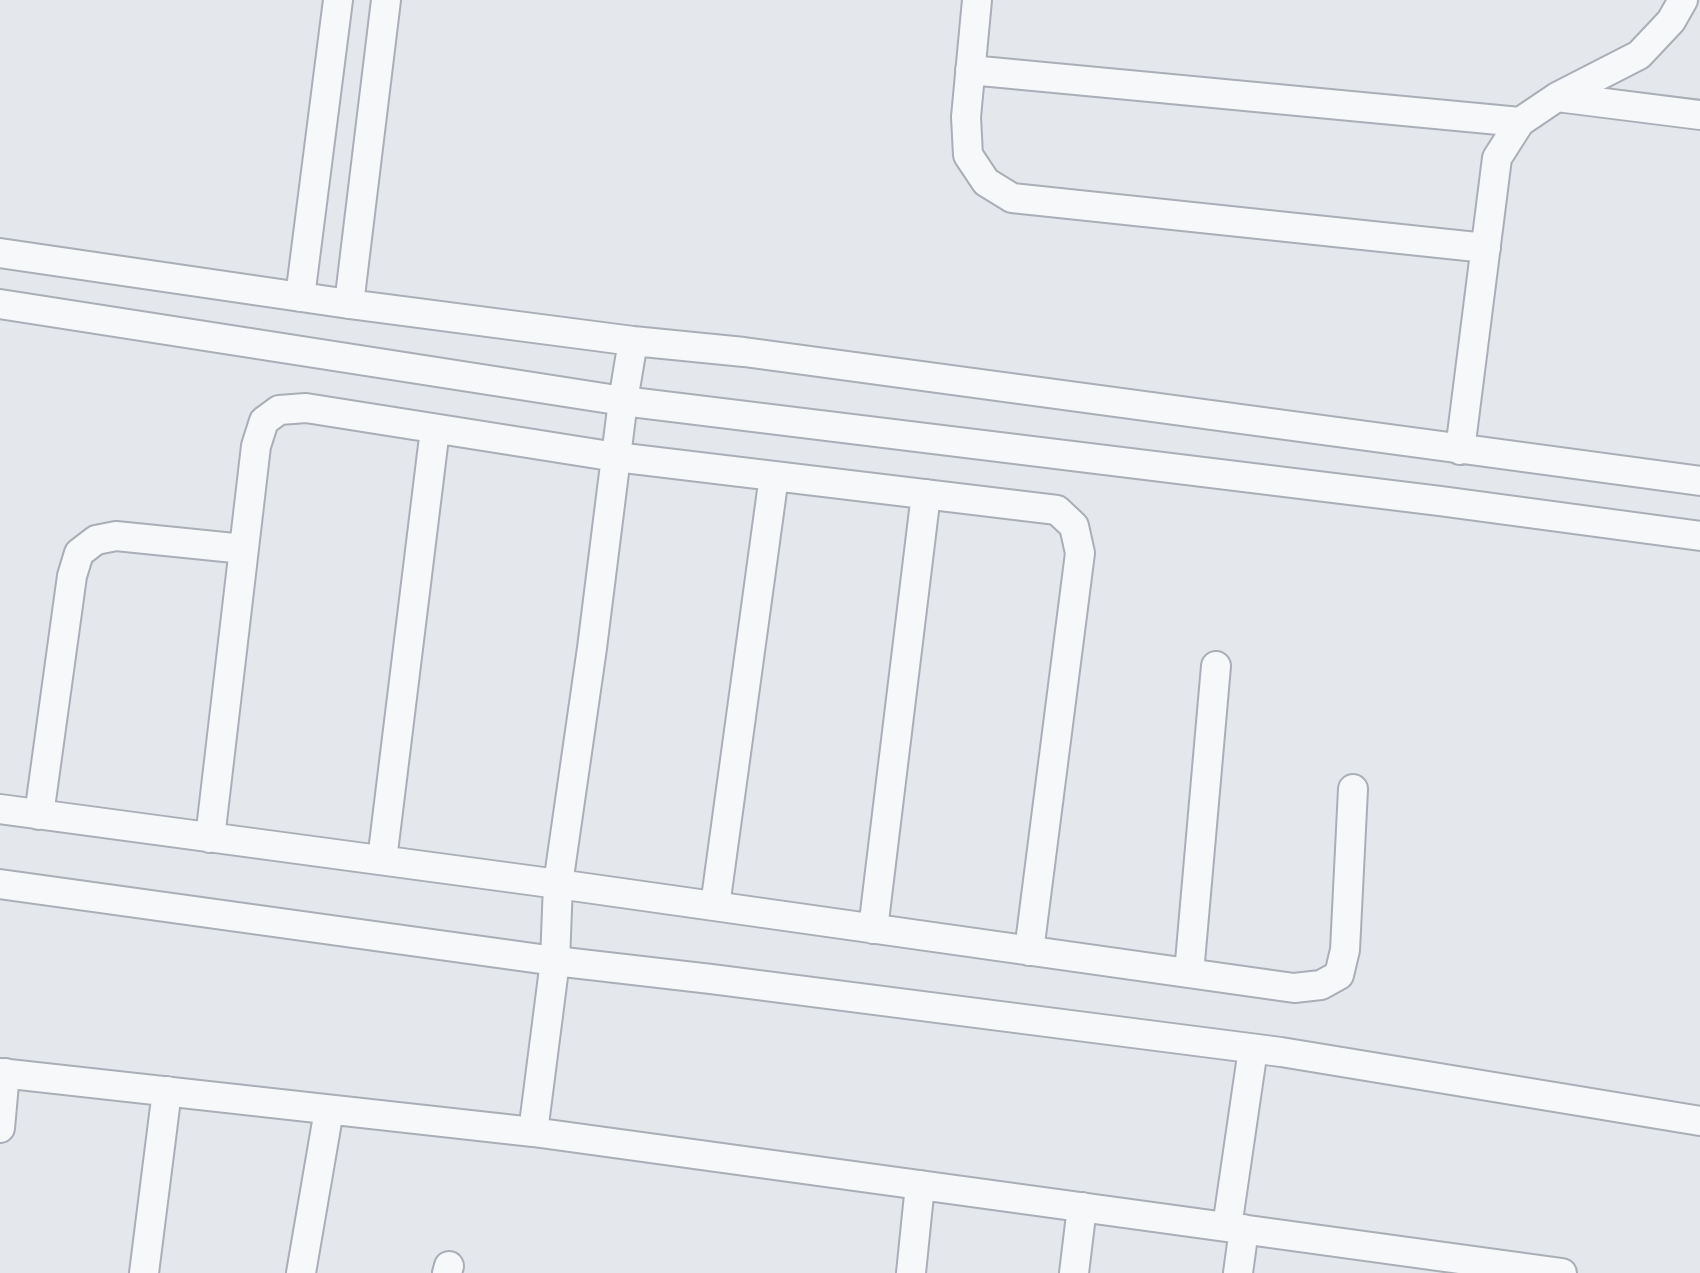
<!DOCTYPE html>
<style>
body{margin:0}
canvas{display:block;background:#e4e7ec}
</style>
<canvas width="1700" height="1273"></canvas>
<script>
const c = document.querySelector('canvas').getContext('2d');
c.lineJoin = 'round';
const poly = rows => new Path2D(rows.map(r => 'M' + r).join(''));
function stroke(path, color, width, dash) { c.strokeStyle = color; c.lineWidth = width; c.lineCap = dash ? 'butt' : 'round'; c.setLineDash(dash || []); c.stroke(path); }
const minor = poly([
 [977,0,966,117,968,155,986,182,1012,198,1486,248],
 [970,70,1520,122],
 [1557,97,1700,115],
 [0,253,349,304,633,341,744,352,1700,481],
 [300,297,338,0],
 [0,304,623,401,1440,501,1700,536],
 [349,304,386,0],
 [1460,450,1497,158,1520,122,1557,97,1639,55,1671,21,1683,0],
 [0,809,558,884,1294,988,1321,985,1339,975,1345,950,1353,789],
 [39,815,72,576,79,553,96,540,116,536,244,549],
 [210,838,256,446,264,421,279,410,306,408,616,457,1057,510,1074,526,1080,553,1029,951],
 [382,860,435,429],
 [0,884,555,961,711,979,1281,1052,1700,1121],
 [715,906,774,476],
 [873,929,926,494],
 [1189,973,1216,666],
 [0,1073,533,1132,1562,1273],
 [0,1128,5,1073],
 [533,1132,555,961,558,884,592,648,623,401,633,341],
 [1227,1227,1253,1049],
 [144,1273,167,1091],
 [301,1273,329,1110],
 [447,1273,449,1266],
 [911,1273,920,1185],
 [1074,1273,1082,1207],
 [1238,1273,1244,1229]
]);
stroke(minor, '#a9aeb7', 32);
stroke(minor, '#f7f8fa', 28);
</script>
